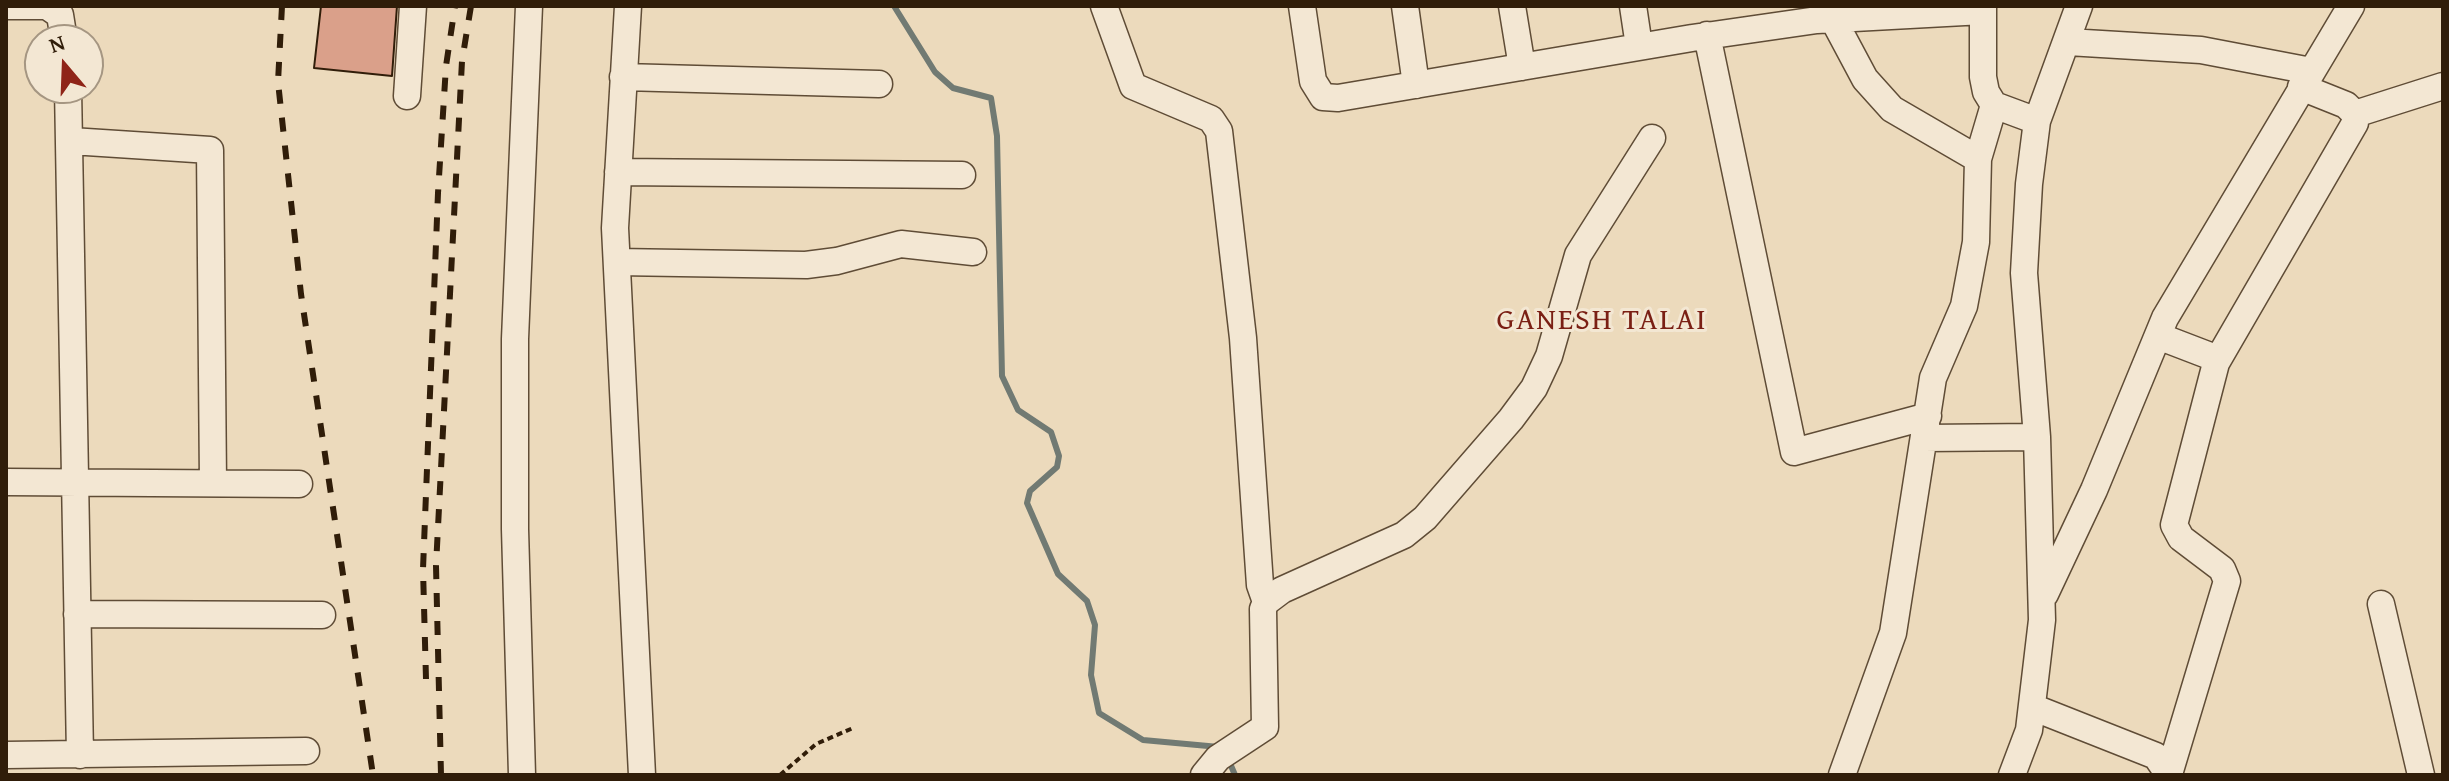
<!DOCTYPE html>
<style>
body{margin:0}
#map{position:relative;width:2449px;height:781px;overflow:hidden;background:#ecdabc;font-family:"Gentium Book Plus",serif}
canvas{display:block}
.frame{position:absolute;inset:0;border:8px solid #301d09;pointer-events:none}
.north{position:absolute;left:24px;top:24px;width:80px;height:80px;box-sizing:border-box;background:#f3e7d3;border:2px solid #a59682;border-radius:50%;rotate:341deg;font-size:22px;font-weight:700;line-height:32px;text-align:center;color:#301d09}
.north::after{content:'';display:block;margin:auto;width:28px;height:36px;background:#8f2418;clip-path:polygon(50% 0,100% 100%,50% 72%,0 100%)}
</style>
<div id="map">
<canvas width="2449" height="781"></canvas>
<div class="frame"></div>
<div class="north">N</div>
</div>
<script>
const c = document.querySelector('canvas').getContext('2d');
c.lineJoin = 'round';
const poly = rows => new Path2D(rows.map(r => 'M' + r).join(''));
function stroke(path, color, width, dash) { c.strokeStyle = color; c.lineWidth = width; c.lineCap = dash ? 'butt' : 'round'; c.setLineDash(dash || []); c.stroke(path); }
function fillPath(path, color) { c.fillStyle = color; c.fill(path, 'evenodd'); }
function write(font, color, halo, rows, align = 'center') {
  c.font = font + ' "Gentium Book Plus",serif'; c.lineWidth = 6; c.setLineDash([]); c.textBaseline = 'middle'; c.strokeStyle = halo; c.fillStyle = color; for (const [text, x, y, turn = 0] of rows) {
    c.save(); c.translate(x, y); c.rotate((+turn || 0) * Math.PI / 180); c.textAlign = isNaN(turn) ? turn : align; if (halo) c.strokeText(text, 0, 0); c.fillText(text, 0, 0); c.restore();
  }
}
stroke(poly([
 [894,6,935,72,953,88,991,98,997,136,1002,376,1018,410,1051,432,1059,456,1057,467,1030,491,1027,503,1058,574,1087,601,1095,625,1091,675,1099,713,1143,740,1219,747],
 [1229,761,1235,775]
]), '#717a73', 6);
const building = poly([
 [321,6,397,6,392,76,314,68,321,6]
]);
fillPath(building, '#daa08a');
stroke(building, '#301d09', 2);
const minor = poly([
 [6,6,47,6,60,15,64,40],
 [628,6,615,228,642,775],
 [1104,6,1133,86,1211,119,1219,131,1243,338,1260,585,1266,602],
 [1302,6,1313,81,1323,97,1338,98,1692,38,1817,20,1983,11],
 [1405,6,1416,85],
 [1512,6,1522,67],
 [1633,6,1639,46],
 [1983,6,1983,77,1986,92,1994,105,2037,121],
 [1833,19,1865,79,1892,109,1978,159],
 [1707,35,1794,452,1928,416],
 [2068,42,2201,50,2311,71],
 [623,77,879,84],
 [68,88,80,755],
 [407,96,413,6],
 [2355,114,2443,86],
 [71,141,210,150,213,483],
 [618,172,962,175],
 [617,262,806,265,837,261,901,244,973,252],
 [2158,336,2218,359],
 [1924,438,2037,437],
 [6,482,299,484],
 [2045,594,2094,490,2165,318,2351,6],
 [2381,604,2421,775],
 [77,614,322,615],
 [2032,707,2156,756,2169,775],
 [6,755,306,751],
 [2169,774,2227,581,2222,569,2181,538,2174,525,2216,363,2355,123,2355,114,2346,105,2301,87],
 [522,775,515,529,515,339,529,6],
 [1204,775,1218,758,1265,727,1263,609,1266,602,1282,590,1404,535,1425,518,1511,419,1534,388,1549,356,1578,255,1652,138],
 [1842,775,1893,633,1933,378,1964,306,1976,242,1978,159,1994,105],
 [2012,775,2029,730,2042,620,2037,437,2024,273,2029,184,2037,121,2079,6]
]);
stroke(minor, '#5f4c36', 29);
stroke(poly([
 [780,775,816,744,853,728]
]), '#301d09', 4, [6, 4]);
stroke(minor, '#f3e7d3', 26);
stroke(poly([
 [282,6,278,82,301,294,373,775],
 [426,679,423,569,438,193,446,66,455,6],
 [441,775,436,566,462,61,471,6]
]), '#301d09', 6, [14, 14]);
c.letterSpacing = '2px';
write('30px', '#7a1f14', '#f3e7d3', [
 ["GANESH TALAI",1602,321]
]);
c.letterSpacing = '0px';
</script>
